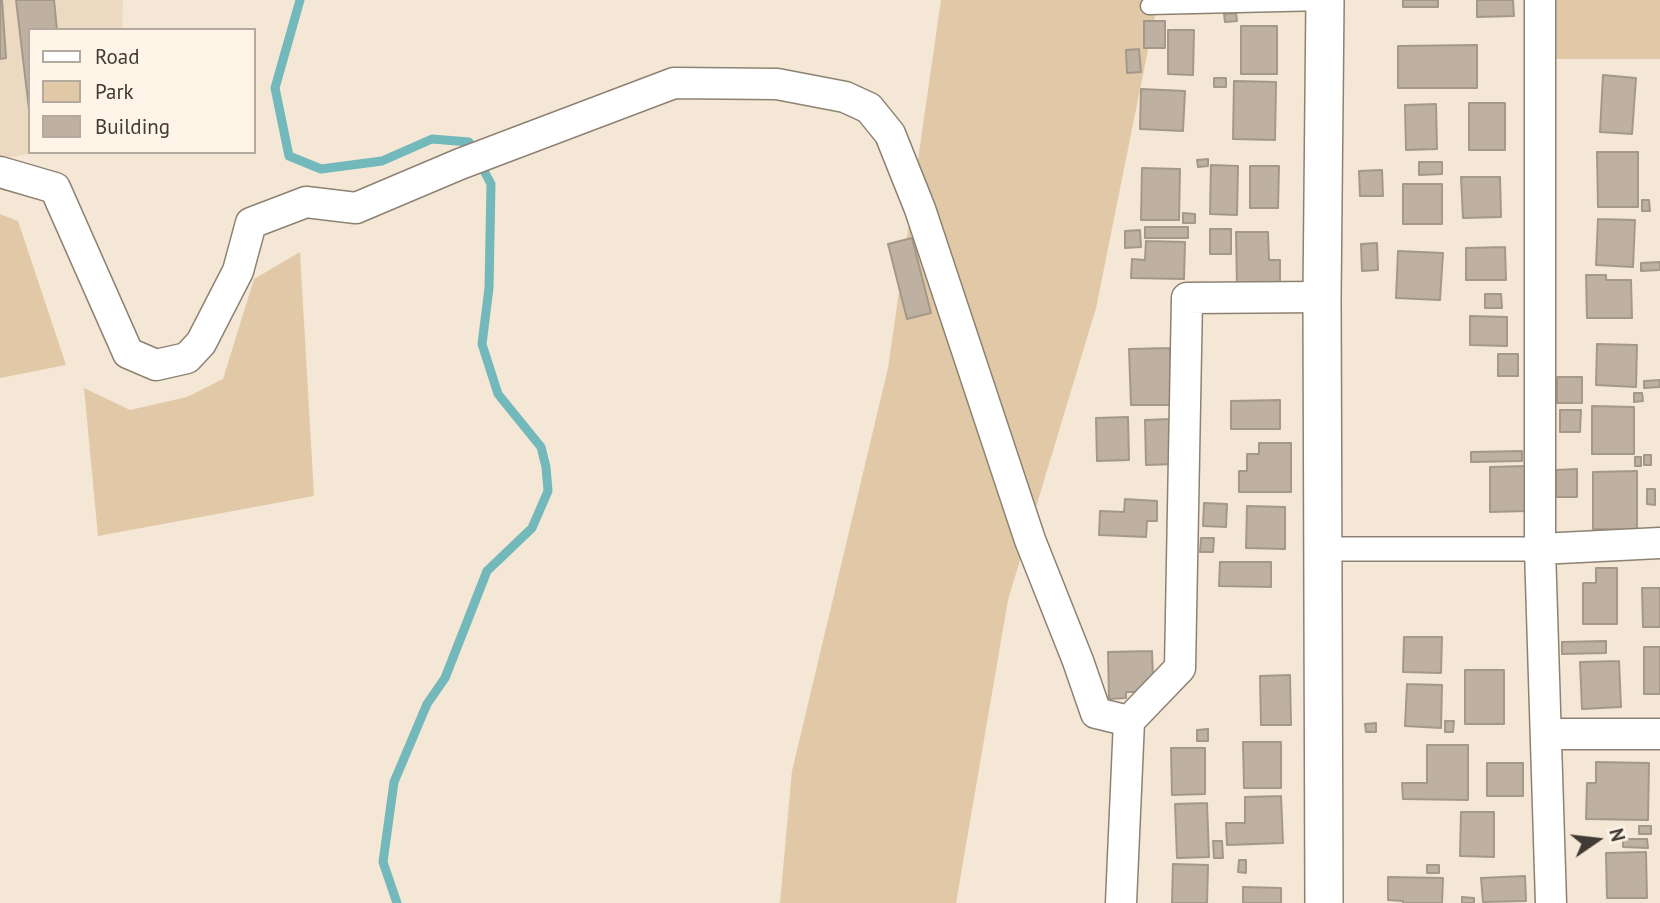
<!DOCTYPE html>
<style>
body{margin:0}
#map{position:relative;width:1660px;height:903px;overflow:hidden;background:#f4e7d6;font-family:"PT Sans",sans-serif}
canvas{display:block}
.legend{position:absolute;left:28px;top:28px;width:228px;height:126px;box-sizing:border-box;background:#fff4e7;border:2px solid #b3aa9f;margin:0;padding:9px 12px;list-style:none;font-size:21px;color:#403b34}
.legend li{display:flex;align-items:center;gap:14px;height:35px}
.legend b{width:35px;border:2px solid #b3aa9f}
.north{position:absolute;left:1562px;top:805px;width:70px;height:70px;-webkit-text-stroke:5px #fff4e7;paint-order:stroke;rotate:76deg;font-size:19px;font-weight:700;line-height:28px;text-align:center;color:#403b34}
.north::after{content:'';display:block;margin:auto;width:24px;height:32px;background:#403b34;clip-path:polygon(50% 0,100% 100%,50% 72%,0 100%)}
</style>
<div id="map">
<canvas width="1660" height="903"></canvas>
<ul class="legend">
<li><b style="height:9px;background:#fff"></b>Road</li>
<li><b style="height:19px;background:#e1c9a7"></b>Park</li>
<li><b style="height:19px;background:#beb1a1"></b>Building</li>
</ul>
<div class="north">N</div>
</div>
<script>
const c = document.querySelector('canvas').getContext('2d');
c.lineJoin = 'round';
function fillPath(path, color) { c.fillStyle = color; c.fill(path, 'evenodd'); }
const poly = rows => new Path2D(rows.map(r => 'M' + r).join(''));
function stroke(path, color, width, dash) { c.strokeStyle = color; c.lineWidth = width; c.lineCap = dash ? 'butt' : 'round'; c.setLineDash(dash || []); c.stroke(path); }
fillPath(poly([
 [0,0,123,0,122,30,30,30,30,152,40,152,0,159]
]), '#ebd9c2');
fillPath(poly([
 [941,0,1158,0,1096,308,1008,600,956,903,780,903,792,771,888,368],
 [1555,0,1660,0,1660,59,1555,59],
 [0,214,18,221,66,365,0,378],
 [300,252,314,496,98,536,84,388,130,410,187,397,223,379,254,279]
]), '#e1c9a7');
stroke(poly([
 [300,0,275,88,289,156,321,169,382,161,432,139,469,142,491,184,489,288,482,344,498,394,541,447,546,467,548,491,532,528,487,571,445,678,427,704,394,782,383,862,397,903]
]), '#73b8bb', 9);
const building = poly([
 [0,0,2,0,6,58,0,59,0,0],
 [16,0,54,0,57,30,30,30,30,118,16,0],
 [1403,0,1438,0,1438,7,1403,7,1403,0],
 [1477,0,1513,0,1514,16,1477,17,1477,0],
 [1236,13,1237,21,1225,22,1224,14,1236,13],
 [1144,21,1165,21,1165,48,1144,48,1144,21],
 [1241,26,1277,26,1277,74,1241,74,1241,26],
 [1168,30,1194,30,1193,75,1168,74,1168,30],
 [1477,45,1477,88,1398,88,1398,46,1477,45],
 [1139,49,1141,72,1127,73,1126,50,1139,49],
 [1603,75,1636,78,1632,134,1600,132,1603,75],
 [1214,78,1226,78,1226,87,1214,87,1214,78],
 [1234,81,1276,82,1275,140,1233,139,1234,81],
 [1141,89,1185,91,1183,131,1140,129,1141,89],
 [1469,103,1505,103,1505,150,1469,150,1469,103],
 [1436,104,1437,149,1406,150,1405,105,1436,104],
 [1597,152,1638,152,1638,207,1598,207,1597,152],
 [1208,159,1208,166,1198,167,1197,160,1208,159],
 [1419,162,1442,162,1442,174,1419,175,1419,162],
 [1211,165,1238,166,1237,215,1210,214,1211,165],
 [1250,166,1279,166,1278,208,1250,208,1250,166],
 [1142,168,1180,169,1179,220,1141,220,1142,168],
 [1382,170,1383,196,1360,196,1359,171,1382,170],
 [1461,177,1500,177,1501,217,1463,218,1461,177],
 [1403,184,1442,184,1442,224,1403,224,1403,184],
 [1642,200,1649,200,1650,211,1642,211,1642,200],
 [1183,213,1195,214,1195,223,1183,223,1183,213],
 [1598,219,1635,220,1633,267,1596,265,1598,219],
 [1145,227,1188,227,1188,238,1145,238,1145,227],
 [1210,229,1231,229,1231,254,1210,254,1210,229],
 [1140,230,1141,247,1125,248,1125,231,1140,230],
 [1236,232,1268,232,1269,260,1280,260,1280,286,1237,287,1236,232],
 [912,238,931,313,907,319,888,244,912,238],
 [1146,241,1185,242,1184,279,1131,278,1132,259,1145,260,1146,241],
 [1377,243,1378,270,1362,271,1361,244,1377,243],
 [1505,247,1506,280,1466,280,1466,248,1505,247],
 [1398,251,1443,253,1440,300,1396,298,1398,251],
 [1660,262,1660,270,1641,271,1641,263,1660,262],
 [1586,275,1606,275,1606,280,1631,280,1632,318,1587,318,1586,275],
 [1485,294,1501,294,1502,308,1485,308,1485,294],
 [1470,316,1507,317,1507,346,1470,345,1470,316],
 [1597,344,1637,345,1636,387,1596,385,1597,344],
 [1170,348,1172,405,1131,405,1129,349,1170,348],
 [1498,354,1518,354,1518,376,1498,376,1498,354],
 [1557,377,1582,377,1582,403,1557,403,1557,377],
 [1660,380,1660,387,1644,388,1644,381,1660,380],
 [1634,393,1642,393,1643,401,1634,402,1634,393],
 [1280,400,1280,429,1231,429,1231,401,1280,400],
 [1592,406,1634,407,1634,454,1592,454,1592,406],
 [1560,410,1581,410,1580,432,1560,432,1560,410],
 [1128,417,1129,460,1097,461,1096,418,1128,417],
 [1172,419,1174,464,1146,465,1145,420,1172,419],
 [1259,443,1291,443,1291,492,1239,492,1239,471,1247,471,1247,454,1259,454,1259,443],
 [1522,451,1522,461,1471,462,1471,452,1522,451],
 [1644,455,1651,455,1651,465,1644,465,1644,455],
 [1635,457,1641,457,1641,466,1635,466,1635,457],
 [1527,466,1527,511,1490,512,1490,467,1527,466],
 [1577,469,1577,497,1556,497,1556,470,1577,469],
 [1637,471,1637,530,1593,529,1593,472,1637,471],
 [1647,489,1655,489,1655,505,1647,504,1647,489],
 [1125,499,1157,501,1157,521,1147,521,1146,537,1099,535,1100,511,1124,512,1125,499],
 [1204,503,1227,504,1226,527,1203,526,1204,503],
 [1247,506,1285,507,1285,549,1246,548,1247,506],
 [1201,538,1214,538,1213,552,1200,552,1201,538],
 [1220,562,1271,562,1271,587,1219,586,1220,562],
 [1596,568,1617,568,1617,624,1583,624,1583,583,1596,583,1596,568],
 [1642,588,1660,588,1660,627,1643,627,1642,588],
 [1404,637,1442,637,1441,673,1403,672,1404,637],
 [1606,641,1606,653,1562,654,1562,642,1606,641],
 [1644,647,1660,647,1660,694,1644,694,1644,647],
 [1152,651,1153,678,1140,692,1126,692,1126,698,1109,699,1108,652,1152,651],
 [1619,661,1621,707,1582,709,1580,662,1619,661],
 [1465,670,1504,670,1504,724,1465,724,1465,670],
 [1290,675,1291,725,1261,725,1260,676,1290,675],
 [1407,684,1442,685,1441,728,1405,726,1407,684],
 [1445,721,1454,721,1453,732,1445,732,1445,721],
 [1376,723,1376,732,1366,732,1365,724,1376,723],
 [1208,729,1208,741,1197,741,1197,730,1208,729],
 [1243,742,1281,742,1281,788,1244,788,1243,742],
 [1427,745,1468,745,1468,800,1403,799,1402,783,1427,783,1427,745],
 [1171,748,1205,748,1205,794,1172,795,1171,748],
 [1596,762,1649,763,1648,820,1586,819,1587,783,1596,783,1596,762],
 [1487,763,1523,763,1523,796,1487,796,1487,763],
 [1281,796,1283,843,1227,845,1226,823,1245,823,1245,797,1281,796],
 [1207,803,1209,857,1177,858,1175,804,1207,803],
 [1461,812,1494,812,1494,857,1460,856,1461,812],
 [1639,826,1651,826,1651,834,1639,834,1639,826],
 [1623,839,1647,839,1648,848,1623,847,1623,839],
 [1213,841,1222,841,1223,858,1214,858,1213,841],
 [1646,852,1647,898,1607,898,1606,853,1646,852],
 [1239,860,1246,860,1246,873,1238,872,1239,860],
 [1173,864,1208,865,1207,903,1172,903,1173,864],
 [1427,865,1439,865,1439,873,1427,873,1427,865],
 [1525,876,1526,901,1483,902,1481,878,1525,876],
 [1388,877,1443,878,1442,903,1403,903,1403,901,1388,900,1388,877],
 [1243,887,1281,888,1281,903,1243,903,1243,887],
 [1462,897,1474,898,1474,903,1462,903,1462,897]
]);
fillPath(building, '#beb1a1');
stroke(building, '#a49888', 2);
const service = poly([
 [1149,6,1325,2]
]);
const pedestrian = poly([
 [1325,549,1540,549]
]);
const minor = poly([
 [1540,0,1540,549,1551,903],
 [0,172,55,188,128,353,156,365,187,358,201,343,238,271,251,223,306,202,356,208,460,164,674,83,777,84,845,97,869,108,890,134,920,209,1030,540,1078,661,1096,713,1129,721],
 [1540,549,1660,543],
 [1547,734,1660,734],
 [1121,903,1129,721,1180,668,1187,298,1322,297]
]);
const tertiary = poly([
 [1324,903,1322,297,1325,0]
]);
stroke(service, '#8d8272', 19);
stroke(pedestrian, '#8d8272', 26);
stroke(minor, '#8d8272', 33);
stroke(tertiary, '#8d8272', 40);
stroke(service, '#fff', 16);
stroke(pedestrian, '#fff', 23);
stroke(minor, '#fff', 30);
stroke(tertiary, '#fff', 37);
</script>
